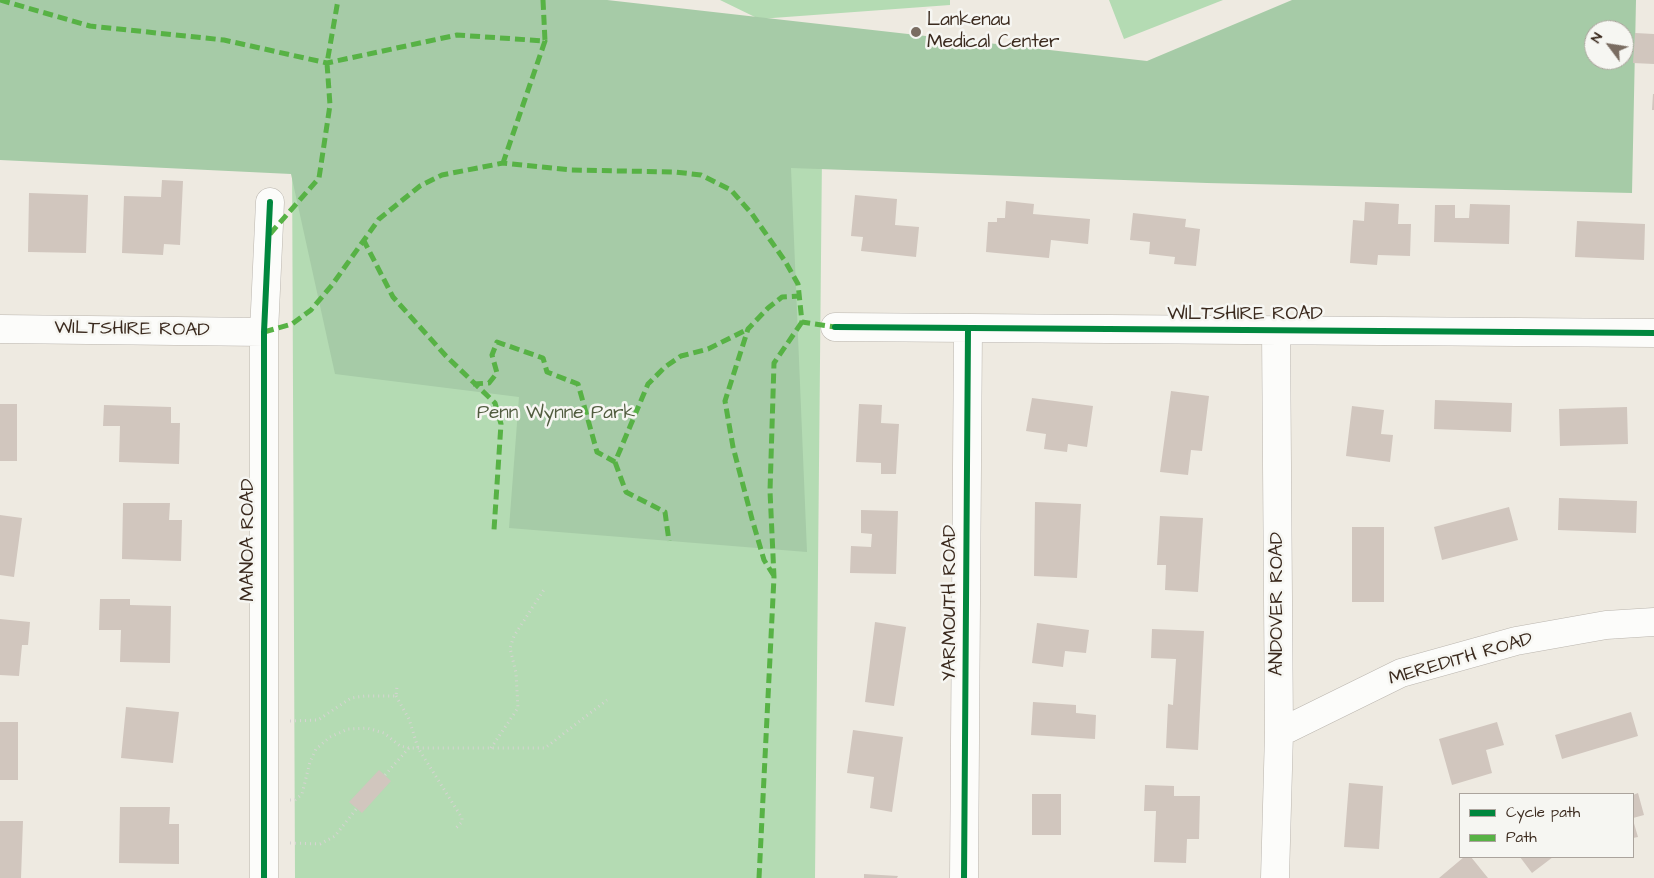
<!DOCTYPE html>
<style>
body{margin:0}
#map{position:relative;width:1654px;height:878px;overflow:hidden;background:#eeeae1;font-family:"Architects Daughter",sans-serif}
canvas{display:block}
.legend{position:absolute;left:1459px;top:793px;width:175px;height:65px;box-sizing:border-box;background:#f6f6f2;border:1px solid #aba49d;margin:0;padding:6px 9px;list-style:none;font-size:15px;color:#3b2a1e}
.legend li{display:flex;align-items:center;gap:10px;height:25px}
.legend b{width:25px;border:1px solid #aba49d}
.north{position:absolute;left:1584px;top:20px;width:50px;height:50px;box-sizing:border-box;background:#f6f6f2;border:1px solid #aba49d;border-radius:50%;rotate:301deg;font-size:14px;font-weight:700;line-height:20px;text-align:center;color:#3b2a1e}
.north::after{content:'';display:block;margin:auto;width:18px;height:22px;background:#7a6d62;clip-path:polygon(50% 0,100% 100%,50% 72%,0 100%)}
</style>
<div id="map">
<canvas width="1654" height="878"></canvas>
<ul class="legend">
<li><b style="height:6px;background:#00873e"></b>Cycle path</li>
<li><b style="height:6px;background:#57b245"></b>Path</li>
</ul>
<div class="north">N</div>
</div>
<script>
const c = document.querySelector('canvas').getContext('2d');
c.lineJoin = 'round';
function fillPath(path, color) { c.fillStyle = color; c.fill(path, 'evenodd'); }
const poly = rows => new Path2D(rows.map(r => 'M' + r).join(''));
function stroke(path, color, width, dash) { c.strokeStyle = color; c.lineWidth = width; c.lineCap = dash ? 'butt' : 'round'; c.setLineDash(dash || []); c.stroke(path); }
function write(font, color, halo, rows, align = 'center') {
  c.font = font + ' "Architects Daughter",sans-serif'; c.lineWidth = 5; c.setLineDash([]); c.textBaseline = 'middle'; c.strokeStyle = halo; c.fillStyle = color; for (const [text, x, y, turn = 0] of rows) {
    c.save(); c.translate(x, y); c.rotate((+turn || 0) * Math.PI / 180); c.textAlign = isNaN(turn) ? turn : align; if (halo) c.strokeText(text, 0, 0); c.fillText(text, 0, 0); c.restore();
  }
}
fillPath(poly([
 [720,0,950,0,950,5,759,19],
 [1109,0,1223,0,1124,39],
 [292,148,822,154,815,878,295,878]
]), '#b4dbb3');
fillPath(poly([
 [0,0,607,0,1147,61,1292,0,1636,0,1632,193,1207,183,791,168,807,552,509,528,519,397,335,374,291,174,0,160],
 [1594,30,1624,30,1624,60,1594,60]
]), '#a6cba7');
fillPath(poly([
 [1635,33,1654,34,1654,64,1633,63],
 [1653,94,1654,94,1654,110,1652,110],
 [162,180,183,181,180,245,164,244,163,255,122,253,124,196,161,197],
 [29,193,88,195,86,253,28,252],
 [855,195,897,199,895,225,919,227,916,257,861,251,863,237,851,236],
 [1006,201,1034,204,1033,214,1090,219,1088,244,1051,240,1049,258,986,252,988,222,997,222,997,218,1005,218],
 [1365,202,1399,204,1398,224,1411,224,1410,256,1378,255,1377,265,1350,263,1353,220,1364,221],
 [1470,204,1510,205,1509,244,1434,242,1435,205,1455,205,1455,218,1469,218],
 [1133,213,1186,219,1185,227,1200,229,1196,266,1174,264,1175,257,1149,254,1150,242,1130,240],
 [1577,221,1645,224,1644,260,1575,257],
 [1171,391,1209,396,1202,451,1191,450,1188,475,1160,472],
 [1032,398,1093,406,1087,447,1068,444,1067,452,1044,449,1046,434,1026,431],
 [1435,400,1512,403,1511,432,1434,429],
 [0,404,17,404,17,461,0,461],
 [859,404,882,405,881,423,899,424,896,474,881,474,881,463,856,462],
 [104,405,171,407,171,423,180,423,179,464,119,462,120,426,103,426],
 [1352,406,1384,410,1381,434,1393,435,1390,462,1346,456],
 [1627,407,1628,444,1560,446,1559,409],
 [1559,498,1637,501,1636,533,1558,530],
 [1035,502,1081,504,1077,578,1034,576],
 [123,503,170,503,169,520,182,520,181,561,122,559],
 [1509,507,1518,540,1442,560,1434,527],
 [861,510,898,511,896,574,850,573,851,546,871,547,872,534,861,533],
 [0,515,22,518,14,577,0,575],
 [1160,516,1203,518,1198,592,1165,590,1166,565,1157,565],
 [1352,527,1384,527,1384,602,1352,602],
 [100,599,130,599,130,605,171,606,170,663,120,662,121,630,99,630],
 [0,619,30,622,28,645,22,645,19,676,0,675],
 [875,622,906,627,894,706,865,702],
 [1037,623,1089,630,1086,653,1065,651,1063,667,1032,663],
 [1152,629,1204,631,1198,750,1166,748,1168,704,1173,705,1176,659,1151,658],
 [1033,702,1076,705,1076,713,1096,715,1095,739,1031,735],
 [126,707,179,712,173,763,121,758],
 [1631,712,1638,736,1562,759,1555,735],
 [0,722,18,722,18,780,0,780],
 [1497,722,1504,745,1486,750,1492,773,1452,785,1439,739],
 [853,730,903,737,892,812,870,808,874,777,847,773],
 [379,770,391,781,362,813,349,802],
 [1349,783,1383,786,1379,849,1344,847],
 [1145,785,1174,786,1174,796,1200,796,1199,839,1187,839,1186,863,1154,862,1156,811,1144,811],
 [1638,793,1644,815,1633,818,1633,795],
 [1032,794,1061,794,1061,835,1032,835],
 [120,807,170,807,169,824,179,824,179,864,119,863],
 [1633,820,1638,837,1633,838],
 [0,821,23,821,21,878,0,878],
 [1464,857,1471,857,1488,878,1439,878],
 [1520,857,1553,857,1532,873],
 [864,874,898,876,897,878,864,878]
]), '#d1c6be');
const minor = poly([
 [835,327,1654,333],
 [0,329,264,332],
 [1279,733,1401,673,1516,641,1606,625,1654,622],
 [264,878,264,332,270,202],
 [964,878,968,329],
 [1275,878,1279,733,1276,331]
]);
stroke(minor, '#bab5ae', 29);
stroke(poly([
 [396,696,409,719,418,748,462,818,462,822,456,828],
 [290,721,318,720,351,698,365,696,396,696,397,686],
 [491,748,518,708,516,673,510,648,514,636,545,588],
 [385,775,409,748],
 [290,800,295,800,302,794,310,762,316,749,330,737,348,729,367,728,384,733,400,746,409,748,545,748,607,700],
 [290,843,320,844,335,836,357,808]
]), '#d6d4d2', 3, [1, 4]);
stroke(minor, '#fcfcfa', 28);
stroke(poly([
 [0,0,90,26,224,40,327,63,457,35,545,41,503,163],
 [543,0,545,41],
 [270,234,319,178,330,105,327,63,338,0],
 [363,239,393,297,446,356,495,403,501,424,494,530],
 [264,332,292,324,311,310,332,285,379,219,420,186,442,175,503,163,571,170,675,172,701,175,731,190,752,214,785,261,798,284,802,322,835,327],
 [473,384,489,383,497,373,492,355,497,342,543,358,547,372,578,384,597,452,615,462,648,384,665,367,681,356,708,349,748,329],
 [615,462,626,492,665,512,669,541],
 [774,576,764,560,752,519,733,447,725,401,748,329,768,308,782,297,800,296],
 [759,878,774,577,770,491,774,363,802,322]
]), '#57b245', 5, [10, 5]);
stroke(poly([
 [835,327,1654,333],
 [264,878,264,332,270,202],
 [964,878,968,329]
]), '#00873e', 6);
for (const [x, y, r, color] of [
 [916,32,6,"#7a6d62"]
]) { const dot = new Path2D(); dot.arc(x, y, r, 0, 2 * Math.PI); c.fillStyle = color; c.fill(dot); stroke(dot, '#f6f6f2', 2); }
write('19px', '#3b2a1e', '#f6f6f2', [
 ["Lankenau",927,21],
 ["Medical Center",927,43]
], 'left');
write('19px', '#3b2a1e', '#f6f6f2', [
 ["WILTSHIRE ROAD",1245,315],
 ["WILTSHIRE ROAD",132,330,1],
 ["MANOA ROAD",249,540,-90],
 ["YARMOUTH ROAD",951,603,-90],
 ["ANDOVER ROAD",1278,604,-90],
 ["MEREDITH ROAD",1461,660,-16]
]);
write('19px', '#515c3f', '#f6f6f2', [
 ["Penn Wynne Park",556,414]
]);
</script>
